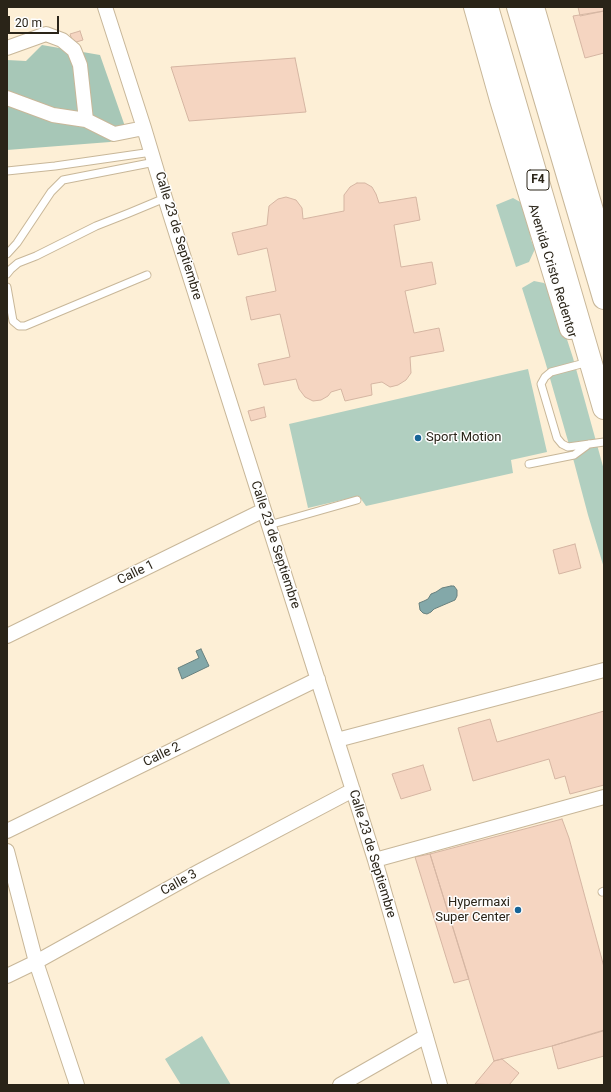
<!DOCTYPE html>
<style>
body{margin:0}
#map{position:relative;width:611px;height:1092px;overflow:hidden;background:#fdefd6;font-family:Roboto,sans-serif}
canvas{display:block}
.frame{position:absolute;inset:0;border:8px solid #2a2418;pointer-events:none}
.scale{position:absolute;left:8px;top:16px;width:51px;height:18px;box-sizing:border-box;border:2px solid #2a2418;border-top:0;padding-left:5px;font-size:12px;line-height:14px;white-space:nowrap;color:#2a2418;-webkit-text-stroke:3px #fefefe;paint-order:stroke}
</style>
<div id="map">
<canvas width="611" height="1092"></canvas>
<div class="frame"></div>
<div class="scale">20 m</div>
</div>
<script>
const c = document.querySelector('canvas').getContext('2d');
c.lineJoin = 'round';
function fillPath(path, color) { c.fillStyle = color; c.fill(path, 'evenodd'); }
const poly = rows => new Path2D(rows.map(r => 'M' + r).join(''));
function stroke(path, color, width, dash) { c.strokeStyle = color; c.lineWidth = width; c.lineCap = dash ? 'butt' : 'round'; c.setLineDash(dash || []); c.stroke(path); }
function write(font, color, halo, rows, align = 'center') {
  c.font = font + ' Roboto,sans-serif'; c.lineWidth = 3; c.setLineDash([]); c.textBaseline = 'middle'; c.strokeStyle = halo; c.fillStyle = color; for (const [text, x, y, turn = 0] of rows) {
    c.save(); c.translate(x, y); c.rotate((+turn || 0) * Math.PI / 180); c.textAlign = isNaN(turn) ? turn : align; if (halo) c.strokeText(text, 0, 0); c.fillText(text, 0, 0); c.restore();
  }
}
fillPath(poly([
 [513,198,522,203,528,211,531,240,535,249,529,262,516,267,496,205],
 [534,281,544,283,551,290,573,358,604,470,604,568,588,515,574,462,545,361,522,288],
 [528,369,547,452,511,460,513,473,366,506,359,496,308,508,289,424],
 [202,1036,231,1085,181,1085,165,1059]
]), '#b1cfc0');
fillPath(poly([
 [42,45,100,55,128,135,110,142,7,150,7,60,26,61]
]), '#a7c7b7');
const water = poly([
 [451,586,454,586,457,590,457,596,455,600,434,609,431,612,427,614,423,613,420,610,419,603,424,601,428,599,431,594,436,592,442,588,451,586],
 [201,649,209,666,182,679,178,668,199,658,196,651,201,649]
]);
fillPath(water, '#83a8a9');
stroke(water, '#68807e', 1);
const building = poly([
 [578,7,604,7,604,11,580,16,578,7],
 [604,11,604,53,585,58,573,16,604,11],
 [80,31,83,40,73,43,70,34,80,31],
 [295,58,306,112,189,121,171,67,295,58],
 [357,183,365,183,372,187,376,194,379,203,416,197,420,220,394,225,401,267,432,262,436,284,405,291,414,333,439,328,444,351,410,357,411,373,406,380,398,385,390,387,382,382,371,384,372,395,345,401,341,389,331,392,328,396,321,400,313,401,305,397,299,389,296,379,264,385,258,364,290,357,280,314,251,320,246,297,276,291,267,248,238,255,232,233,267,225,268,215,269,206,278,199,286,197,296,200,302,208,303,219,344,211,344,195,350,187,357,183],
 [264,407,266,417,251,421,248,411,264,407],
 [575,544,581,568,559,574,553,550,575,544],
 [604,711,604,785,570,794,565,776,555,779,549,759,473,781,458,728,490,719,497,742,604,711],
 [423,765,431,790,401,799,392,774,423,765],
 [562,819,569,838,604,967,604,1030,552,1046,494,1061,430,854,562,819],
 [430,854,469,979,454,983,415,857,430,854],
 [603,1031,604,1035,604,1056,558,1069,552,1046,603,1031],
 [502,1059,519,1073,509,1085,475,1084,494,1061,502,1059]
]);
fillPath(building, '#f5d5c1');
stroke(building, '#d5b5a2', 1);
const service = poly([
 [7,171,55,166,152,152],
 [7,254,17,243,51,192,63,180,155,162],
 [7,274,11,269,18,263,36,256,96,226,129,213,165,198],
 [7,287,13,321,19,326,25,326,147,275],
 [581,364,551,372,545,377,541,384,557,438,562,444,568,447,604,442],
 [529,464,574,455,589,444],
 [269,525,357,500],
 [602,892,604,891]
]);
const minor = poly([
 [105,7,144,128,165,198,375,860,440,1085],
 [7,48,46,34,62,40,74,50,80,65,86,120],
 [7,98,53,115,86,120,114,134,144,128],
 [7,636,264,510],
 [337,740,604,670],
 [7,831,318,679],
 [7,851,36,962,77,1085],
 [375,860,604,797],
 [7,976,36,962,198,872,353,790],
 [340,1085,426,1036]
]);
const secondary = poly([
 [474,7,500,100,570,329],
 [534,7,604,248]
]);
const trunk = poly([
 [487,7,604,408],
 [518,7,604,298]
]);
stroke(service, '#c8b799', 9);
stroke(minor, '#c8b799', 16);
stroke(secondary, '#c8b799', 22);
stroke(trunk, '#c8b799', 24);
stroke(service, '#fff', 7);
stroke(minor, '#fff', 14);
stroke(secondary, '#fff', 20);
stroke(trunk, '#fff', 22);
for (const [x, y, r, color] of [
 [418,438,4,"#176497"],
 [518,910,4,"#176497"]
]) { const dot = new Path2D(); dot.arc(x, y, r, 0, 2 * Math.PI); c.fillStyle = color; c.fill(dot); stroke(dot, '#fefefe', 1.5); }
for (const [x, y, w] of [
 [538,180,22]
]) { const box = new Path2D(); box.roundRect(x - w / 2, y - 10, w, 20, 3); c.fillStyle = '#fefefe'; c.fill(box); stroke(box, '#2a2418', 1); }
write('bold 12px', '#2a2418', null, [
 ["F4",538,180]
]);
write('13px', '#2a2418', '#fefefe', [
 ["Calle 23 de Septiembre",178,236,73],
 ["Avenida Cristo Redentor",552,271,73],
 ["Calle 23 de Septiembre",275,545,72],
 ["Calle 1",136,573,-26],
 ["Calle 2",162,755,-26],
 ["Calle 23 de Septiembre",372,854,73],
 ["Calle 3",179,883,-29]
]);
write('13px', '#2a2418', '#fefefe', [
 ["Sport Motion",426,438],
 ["Hypermaxi",510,903,"right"],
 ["Super Center",510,918,"right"]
], 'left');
</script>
